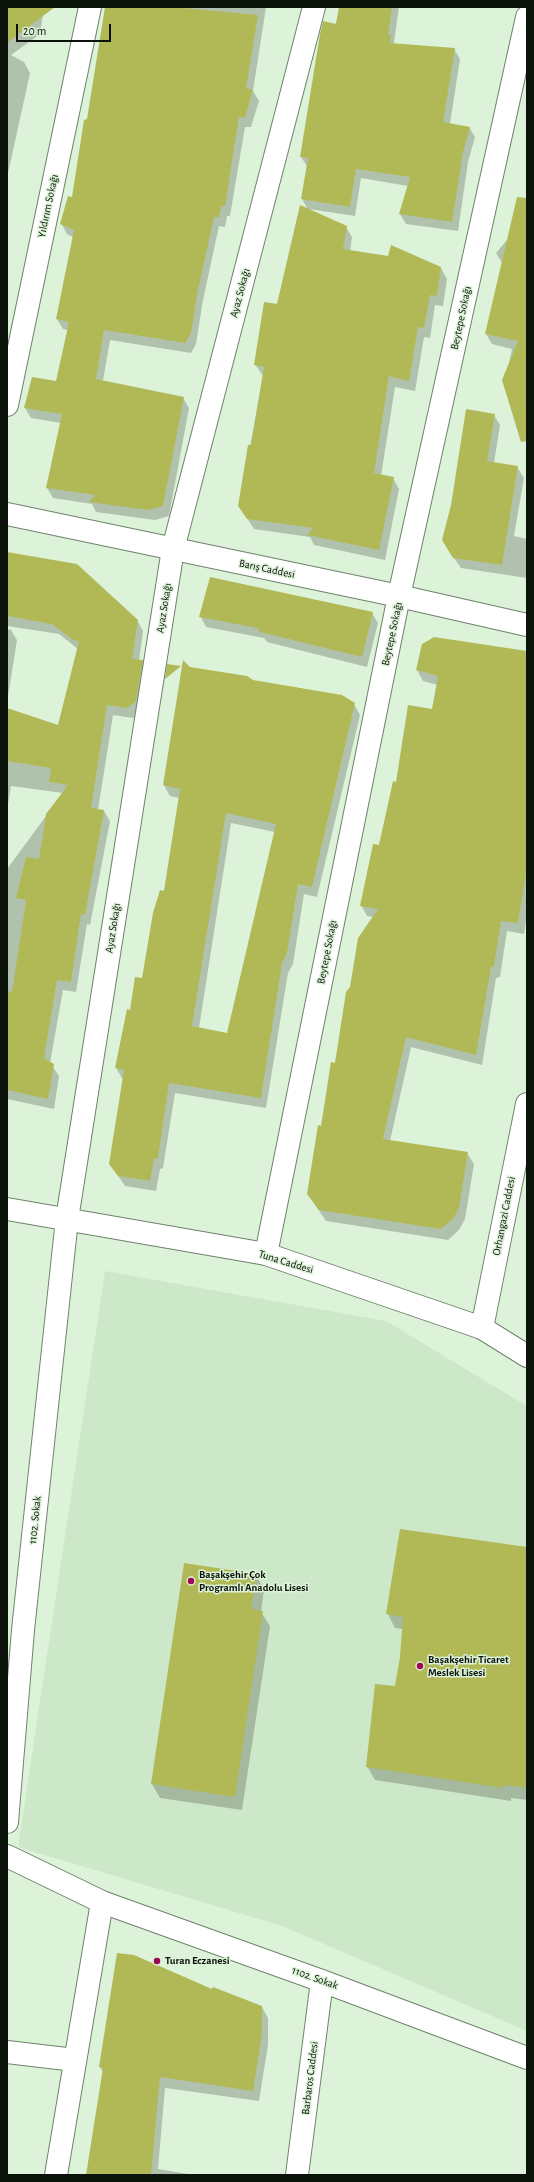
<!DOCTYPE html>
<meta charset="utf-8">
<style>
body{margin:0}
#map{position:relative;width:534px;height:2182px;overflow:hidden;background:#ddf3d9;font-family:"Alegreya Sans",sans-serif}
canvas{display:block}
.frame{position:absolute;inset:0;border:8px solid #0b120a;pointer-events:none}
.scale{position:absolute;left:16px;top:24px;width:95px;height:18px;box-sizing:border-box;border:2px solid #0b120a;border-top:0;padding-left:5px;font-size:12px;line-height:14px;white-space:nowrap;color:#0b120a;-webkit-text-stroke:3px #ddf3d9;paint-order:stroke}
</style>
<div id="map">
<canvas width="534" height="2182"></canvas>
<div class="frame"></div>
<div class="scale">20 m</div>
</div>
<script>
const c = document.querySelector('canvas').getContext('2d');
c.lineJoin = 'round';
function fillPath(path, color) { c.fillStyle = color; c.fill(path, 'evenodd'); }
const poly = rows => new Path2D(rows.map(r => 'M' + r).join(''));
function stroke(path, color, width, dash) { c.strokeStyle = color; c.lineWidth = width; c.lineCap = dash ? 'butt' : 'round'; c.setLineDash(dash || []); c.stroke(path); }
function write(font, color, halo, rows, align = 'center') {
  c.font = font + ' "Alegreya Sans",sans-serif'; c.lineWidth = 3; c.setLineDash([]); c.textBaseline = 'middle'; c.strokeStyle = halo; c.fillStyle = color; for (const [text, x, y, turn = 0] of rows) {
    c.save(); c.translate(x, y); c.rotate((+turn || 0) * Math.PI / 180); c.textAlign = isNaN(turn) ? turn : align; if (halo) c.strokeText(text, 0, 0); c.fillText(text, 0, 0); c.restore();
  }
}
fillPath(poly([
 [105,1271,386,1321,527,1406,527,2031,282,1926,18,1847]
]), '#cde8c8');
fillPath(poly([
 [7,7,44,7,40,34,11,55,24,62,30,73,7,178],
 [106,7,266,7,253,91,259,101,251,127,245,127,230,216,227,216,225,227,219,226,203,300,196,344,191,353,110,340,103,381,183,398,189,408,169,516,155,520,96,512,92,504,53,498,47,488,61,423,31,418,25,408,57,382,68,330,63,329,57,319,73,237,67,234,61,223,72,198,88,119],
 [340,7,399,7,394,42,395,45,454,49,460,59,450,124,469,127,475,137,468,162,458,231,406,224,400,214,408,186,361,178,355,216,309,209,346,227,352,237,350,251,441,268,447,279,443,306,435,305,430,338,424,337,415,391,395,387,381,476,393,478,399,489,385,560,314,545,310,537,254,529,239,506,263,376,255,364,277,305,308,210,302,199,307,166,301,157],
 [527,216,527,408,508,368,512,349,492,344,486,334,502,263,496,253],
 [494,415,500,425,494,463,517,467,524,478,514,536,527,539,527,578,461,568,449,551],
 [7,553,137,620,143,631,139,661,142,661,148,672,142,712,133,718,113,715,98,810,104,811,110,821,90,925,87,924,76,992,63,990,50,1063,59,1076,54,1109,7,1099,7,869,63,793,11,786,7,810,7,709,58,726,78,649,59,634,7,626],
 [372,613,378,623,367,667,267,642,264,638,206,627,201,617],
 [7,629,11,630,17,640,7,703],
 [434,638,527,652,527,914,524,934,507,931,500,977,496,978,482,1065,411,1047,390,1141,467,1153,474,1164,465,1219,459,1230,448,1240,326,1221,308,1194,351,987,374,917,367,916,361,905,397,783,433,710,438,685,423,681,417,670,422,645],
 [183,662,190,668,354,704,360,715,317,897,304,894,293,964,288,973,266,1108,175,1093,163,1168,160,1169,156,1191,125,1186,110,1164,124,1079,122,1078,116,1068,131,1011,143,979,164,892,179,798,170,796,164,785],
 [231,823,275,832,228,1034,199,1028],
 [527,1548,527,1800,511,1798,511,1801,375,1780,367,1766,396,1687,401,1658,403,1629,395,1628,388,1614],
 [256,1575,264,1589,261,1612,270,1626,242,1810,160,1798,152,1784],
 [213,1991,262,2007,268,2018,268,2045,259,2101,165,2088,158,2169,194,2175,87,2175,103,2072,100,2067]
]), '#0003');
fillPath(poly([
 [7,7,55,7,7,43],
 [105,7,174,7,258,15,246,88,253,90,245,118,239,117,225,206,221,206,219,217,214,217,198,290,191,333,185,343,104,330,96,379,184,397,163,506,148,510,89,502,95,495,46,488,62,414,24,408,32,377,56,381,69,322,56,319,74,230,60,224,68,196,72,197,84,120,87,119],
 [339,7,392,7,388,35,391,35,390,43,455,48,443,122,470,127,463,152,452,222,399,214,410,177,356,169,350,207,301,199,308,158,300,157,320,34,323,21,336,24],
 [517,197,527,198,527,441,521,442,502,380,518,341,485,334],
 [300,205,347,226,343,249,388,256,391,245,441,267,437,296,430,295,424,328,418,327,409,381,389,376,374,473,394,477,379,550,307,535,313,528,247,519,238,506,248,445,251,445,264,367,254,365,264,302,277,304],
 [466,409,495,414,487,461,518,466,502,565,453,558,442,540,451,505],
 [7,552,77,564,138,620,132,659,143,660,136,701,127,708,107,705,91,808,104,810,85,915,81,914,71,982,57,980,44,1058,54,1064,48,1099,7,1090,7,991,12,992,26,900,16,898,26,857,39,859,46,814,68,785,49,782,51,768,7,761,7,708,58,725,79,641,73,640,52,624,7,616],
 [210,577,373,612,362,657,260,632,257,628,199,617],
 [434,637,527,651,527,867,518,923,501,921,494,966,491,967,476,1055,406,1037,383,1139,468,1152,459,1208,453,1219,441,1229,319,1210,307,1194,318,1125,321,1126,331,1062,335,1063,346,992,350,987,358,938,378,909,360,906,373,844,379,845,393,781,396,782,408,705,432,709,438,676,416,670,422,644],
 [183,660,190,667,247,676,253,680,342,695,355,703,312,887,298,884,287,953,282,963,261,1098,169,1083,158,1158,154,1159,150,1181,118,1176,109,1164,124,1070,115,1068,127,1009,130,1010,135,977,142,978,153,913,160,890,164,891,180,789,163,785],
 [226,813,276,824,227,1033,192,1026],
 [167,664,181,666,165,679],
 [400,1529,527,1547,527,1788,504,1785,503,1788,366,1767,375,1684,395,1686,400,1657,403,1617,386,1614],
 [184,1563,257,1574,251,1609,263,1611,235,1797,151,1784],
 [117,1953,134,1955,212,1989,213,1987,262,2006,262,2034,253,2091,160,2077,151,2175,86,2175,103,2068,99,2067]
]), '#b1b956');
const minor = poly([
 [7,405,90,7],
 [67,1219,173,549,314,7],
 [266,1254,399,596,527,17],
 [482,1328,527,1104],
 [7,2052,75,2060],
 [56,2175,102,1902]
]);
const tertiary = poly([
 [7,514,399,596,527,625],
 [7,1209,266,1254,482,1328,527,1356],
 [7,1822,23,1630,67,1219],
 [7,1856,102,1902,322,1981,527,2058],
 [297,2175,322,1981]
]);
stroke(minor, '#6e836b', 24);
stroke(tertiary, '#6e836b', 24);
stroke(minor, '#fff', 22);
stroke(tertiary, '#fff', 22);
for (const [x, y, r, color] of [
 [191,1581,4,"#9c0653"],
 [420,1666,4,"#9c0653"],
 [157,1961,4,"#9c0653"]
]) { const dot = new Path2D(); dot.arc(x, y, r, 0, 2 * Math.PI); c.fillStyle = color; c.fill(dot); stroke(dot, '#ddf3d9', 1.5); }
write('11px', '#0b120a', '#ddf3d9', [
 ["Yıldırım Sokağı",48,206,-78],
 ["Ayaz Sokağı",240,293,-75],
 ["Beytepe Sokağı",461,318,-78],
 ["Barış Caddesi",267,569,12],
 ["Ayaz Sokağı",164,608,-81],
 ["Beytepe Sokağı",392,634,-78],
 ["Ayaz Sokağı",113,928,-81],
 ["Beytepe Sokağı",327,952,-79],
 ["Orhangazi Caddesi",504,1216,-79],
 ["Tuna Caddesi",286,1262,17],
 ["1102. Sokak",35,1520,-84],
 ["1102. Sokak",315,1978,20],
 ["Barbaros Caddesi",310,2078,-83]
]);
write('bold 11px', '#0b120a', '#ddf3d9', [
 ["Başakşehir Çok",199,1575],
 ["Programlı Anadolu Lisesi",199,1588],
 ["Başakşehir Ticaret",428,1660],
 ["Meslek Lisesi",428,1673],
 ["Turan Eczanesi",165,1961]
], 'left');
</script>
